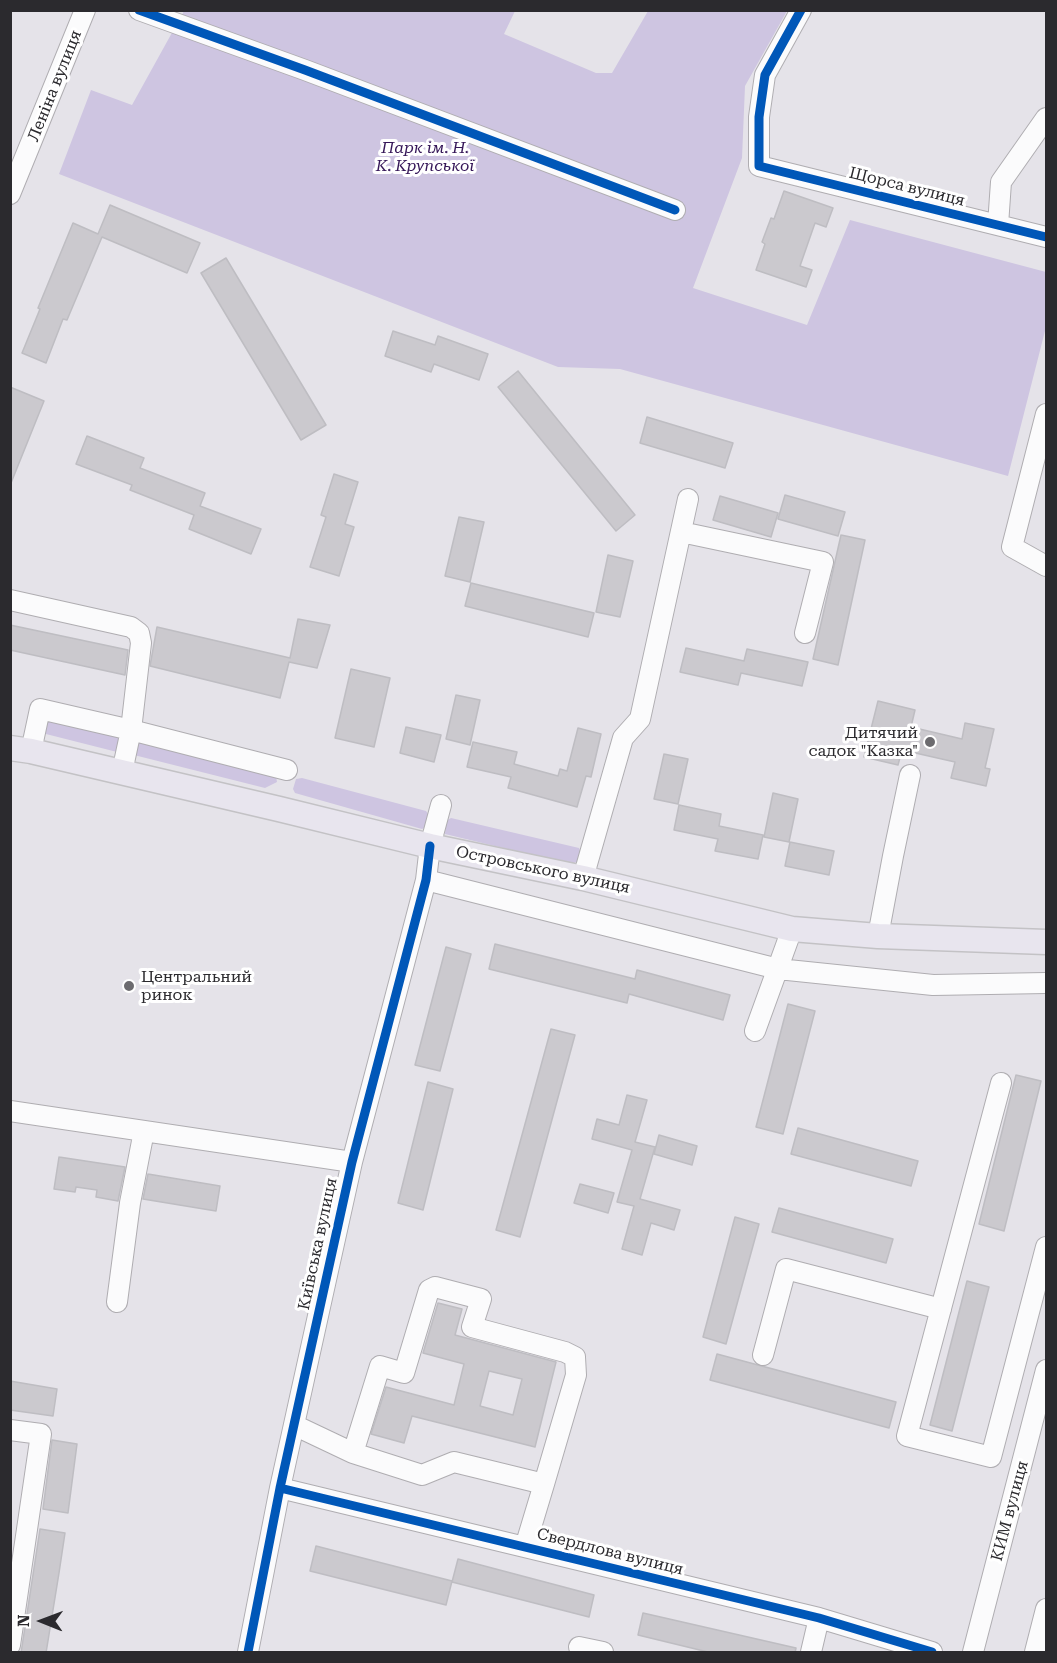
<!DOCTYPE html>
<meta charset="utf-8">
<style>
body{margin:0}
#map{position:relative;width:1057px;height:1663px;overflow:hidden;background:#e5e3e9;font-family:"Roboto Serif",serif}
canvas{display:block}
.frame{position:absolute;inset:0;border:12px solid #2b2a2e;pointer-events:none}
.north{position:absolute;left:12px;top:1591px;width:60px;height:60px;-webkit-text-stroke:4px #fff;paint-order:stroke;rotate:271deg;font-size:16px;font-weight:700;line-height:24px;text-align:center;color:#2b2a2e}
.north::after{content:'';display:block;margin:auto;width:21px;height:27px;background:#2b2a2e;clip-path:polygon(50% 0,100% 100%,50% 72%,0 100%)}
</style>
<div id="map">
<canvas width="1057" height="1663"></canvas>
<div class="frame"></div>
<div class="north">N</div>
</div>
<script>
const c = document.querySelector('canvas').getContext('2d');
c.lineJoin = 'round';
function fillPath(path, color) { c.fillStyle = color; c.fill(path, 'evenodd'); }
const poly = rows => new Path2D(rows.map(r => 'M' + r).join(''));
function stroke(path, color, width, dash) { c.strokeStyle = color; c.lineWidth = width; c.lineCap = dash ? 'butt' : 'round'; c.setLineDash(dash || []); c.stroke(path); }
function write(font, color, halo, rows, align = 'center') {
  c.font = font + ' "Roboto Serif",serif'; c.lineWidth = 6; c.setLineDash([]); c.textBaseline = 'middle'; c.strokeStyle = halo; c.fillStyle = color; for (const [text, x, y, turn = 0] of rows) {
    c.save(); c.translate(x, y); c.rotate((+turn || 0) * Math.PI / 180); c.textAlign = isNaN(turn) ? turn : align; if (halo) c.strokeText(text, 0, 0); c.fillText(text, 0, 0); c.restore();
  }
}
fillPath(poly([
 [184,11,515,11,504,34,596,73,612,73,648,11,787,11,745,86,742,158,693,288,807,325,850,220,1046,272,1046,327,1008,476,620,369,558,367,59,174,91,90,132,105],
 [46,718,124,737,121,753,42,733],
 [135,739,276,776,277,782,265,788,130,754],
 [302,778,426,811,429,815,426,827,422,829,295,793,293,789,296,779],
 [451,818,579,848,582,856,577,862,570,864,445,834,446,821]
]), '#cec5e1');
const building = poly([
 [784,191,833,208,826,227,815,223,800,266,812,270,806,287,756,270,765,244,762,242,771,218,774,219,784,191],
 [110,205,200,243,187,273,102,237,67,320,63,319,46,363,22,353,40,309,38,308,73,223,98,234,110,205],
 [226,258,326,425,301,440,201,273,226,258],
 [393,331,435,345,438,336,488,354,479,380,434,364,431,372,385,356,393,331],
 [518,371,635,515,616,531,498,387,518,371],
 [10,387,44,401,11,483,10,483,10,387],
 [647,417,733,443,725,468,640,443,647,417],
 [87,436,144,458,140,468,205,493,200,506,261,529,251,554,189,529,194,515,130,490,132,485,76,464,87,436],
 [334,474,358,482,345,524,354,527,339,576,310,567,326,517,321,515,334,474],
 [785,495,845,512,838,536,778,519,785,495],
 [720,496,778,513,771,537,713,520,720,496],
 [459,517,484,522,470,582,445,576,459,517],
 [841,535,865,540,838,665,813,659,841,535],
 [608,555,633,561,620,617,596,612,608,555],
 [471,583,594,613,588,637,465,606,471,583],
 [298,619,330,625,317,668,289,662,280,698,150,666,157,627,290,658,298,619],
 [10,625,128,650,125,675,10,650,10,625],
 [686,648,744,661,747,649,808,662,802,686,741,673,738,685,680,672,686,648],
 [351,669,390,678,374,747,335,738,351,669],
 [456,695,480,700,470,745,446,739,456,695],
 [878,701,915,710,911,727,962,739,965,723,994,729,985,768,990,769,986,786,951,778,955,762,902,750,898,765,864,757,878,701],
 [406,727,441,735,434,762,400,753,406,727],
 [578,728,601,734,591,777,586,776,577,807,508,788,511,777,467,767,473,742,517,752,514,764,558,776,560,769,567,771,578,728],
 [664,754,688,759,678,804,654,799,664,754],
 [773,793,798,799,789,842,764,837,773,793],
 [679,805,721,814,719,826,763,835,758,859,715,851,718,839,674,830,679,805],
 [790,842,834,851,829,875,785,866,790,842],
 [495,944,635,979,637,970,730,995,723,1020,629,994,627,1003,489,969,495,944],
 [446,947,471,954,440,1071,415,1065,446,947],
 [788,1004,815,1011,783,1134,756,1127,788,1004],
 [551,1029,575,1035,520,1237,496,1230,551,1029],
 [1016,1075,1041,1081,1004,1231,979,1224,1016,1075],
 [428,1082,453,1089,423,1210,398,1203,428,1082],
 [627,1095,647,1100,635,1142,655,1147,640,1199,680,1210,674,1230,651,1223,642,1255,622,1249,634,1206,617,1202,632,1150,592,1139,597,1119,619,1125,627,1095],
 [798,1128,918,1161,911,1186,791,1154,798,1128],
 [659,1135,697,1146,692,1165,654,1154,659,1135],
 [59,1157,125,1167,118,1201,96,1197,97,1190,76,1187,75,1192,54,1189,59,1157],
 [148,1174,220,1186,216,1211,143,1199,148,1174],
 [580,1184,614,1193,608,1213,574,1203,580,1184],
 [779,1208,893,1239,886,1263,772,1232,779,1208],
 [735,1217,759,1224,726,1344,703,1337,735,1217],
 [967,1281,989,1287,952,1431,930,1425,967,1281],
 [438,1303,462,1309,455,1335,556,1362,535,1447,412,1416,404,1443,371,1434,386,1387,454,1405,464,1364,423,1353,438,1303],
 [489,1371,522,1379,513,1415,480,1406,489,1371],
 [717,1354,896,1402,889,1428,710,1380,717,1354],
 [10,1381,57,1389,53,1416,10,1410,10,1381],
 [52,1440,77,1444,68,1513,43,1509,52,1440],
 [40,1529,65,1533,59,1573,46,1653,21,1653,40,1529],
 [316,1546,452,1581,446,1605,310,1571,316,1546],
 [458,1559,594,1595,589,1617,452,1582,458,1559],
 [643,1613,796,1648,795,1653,712,1653,638,1635,643,1613]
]);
fillPath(building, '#cbc9ce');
stroke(building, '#bebdc2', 1.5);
const minor = poly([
 [139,10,305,70,675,210],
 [801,10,765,75,759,117,759,166,1046,237],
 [10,194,85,10],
 [998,225,1001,182,1046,118],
 [1046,414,1012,547,1046,566],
 [681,532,823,562,805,633],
 [10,600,131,627,139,633,141,643,131,730,122,772],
 [31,751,40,709,131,730,287,770],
 [583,878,623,738,640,719,688,499],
 [426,880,778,969,933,985,1046,983],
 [878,936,893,856,910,775],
 [755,1031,792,929],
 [1001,1083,907,1436,991,1457,1046,1247],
 [10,1111,352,1162],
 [117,1302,130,1203,144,1131],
 [763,1355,786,1269,941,1309],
 [294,1425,353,1453],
 [10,1430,41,1434,10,1645],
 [280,1488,819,1618,932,1652],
 [525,1547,544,1484,576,1375,575,1357,565,1352,472,1327,481,1299,435,1287,429,1290,404,1373,380,1366,353,1453,422,1475,454,1462,544,1484],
 [579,1647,603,1652],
 [248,1652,280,1488,352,1162,426,880,430,846,441,805],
 [811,1652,819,1618],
 [973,1652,1046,1370],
 [1035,1652,1046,1609]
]);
const major = poly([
 [10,748,31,751,279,809,430,846,583,878,792,929,878,936,1046,942]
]);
stroke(minor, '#afadb1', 22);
stroke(major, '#c3c2c5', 27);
stroke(minor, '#fbfbfc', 20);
stroke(major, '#e8e5ee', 24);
stroke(poly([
 [139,10,305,70,675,210],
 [801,10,765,75,759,117,759,166,1046,237],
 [280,1488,819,1618,932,1652],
 [248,1652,280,1488,352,1162,426,880,430,846]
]), '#0057b8', 9);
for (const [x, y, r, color] of [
 [930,742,6,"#6c6b6f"],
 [129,986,6,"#6c6b6f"]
]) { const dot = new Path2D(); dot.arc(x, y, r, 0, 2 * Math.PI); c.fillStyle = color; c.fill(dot); stroke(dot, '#fff', 2); }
write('16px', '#2b2a2e', '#fff', [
 ["Леніна вулиця",55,86,-68],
 ["Щорса вулиця",907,187,14],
 ["Островського вулиця",543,870,12],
 ["Київська вулиця",318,1244,-78],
 ["КИМ вулиця",1010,1511,-75],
 ["Свердлова вулиця",610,1552,14]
]);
write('italic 16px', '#351658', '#fff', [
 ["Парк ім. Н.",425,148],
 ["К. Крупської",425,166]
]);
write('16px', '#2b2a2e', '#fff', [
 ["Дитячий",918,733],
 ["садок \"Казка\"",918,751],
 ["Центральний",141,977,"left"],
 ["ринок",141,995,"left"]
], 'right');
</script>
